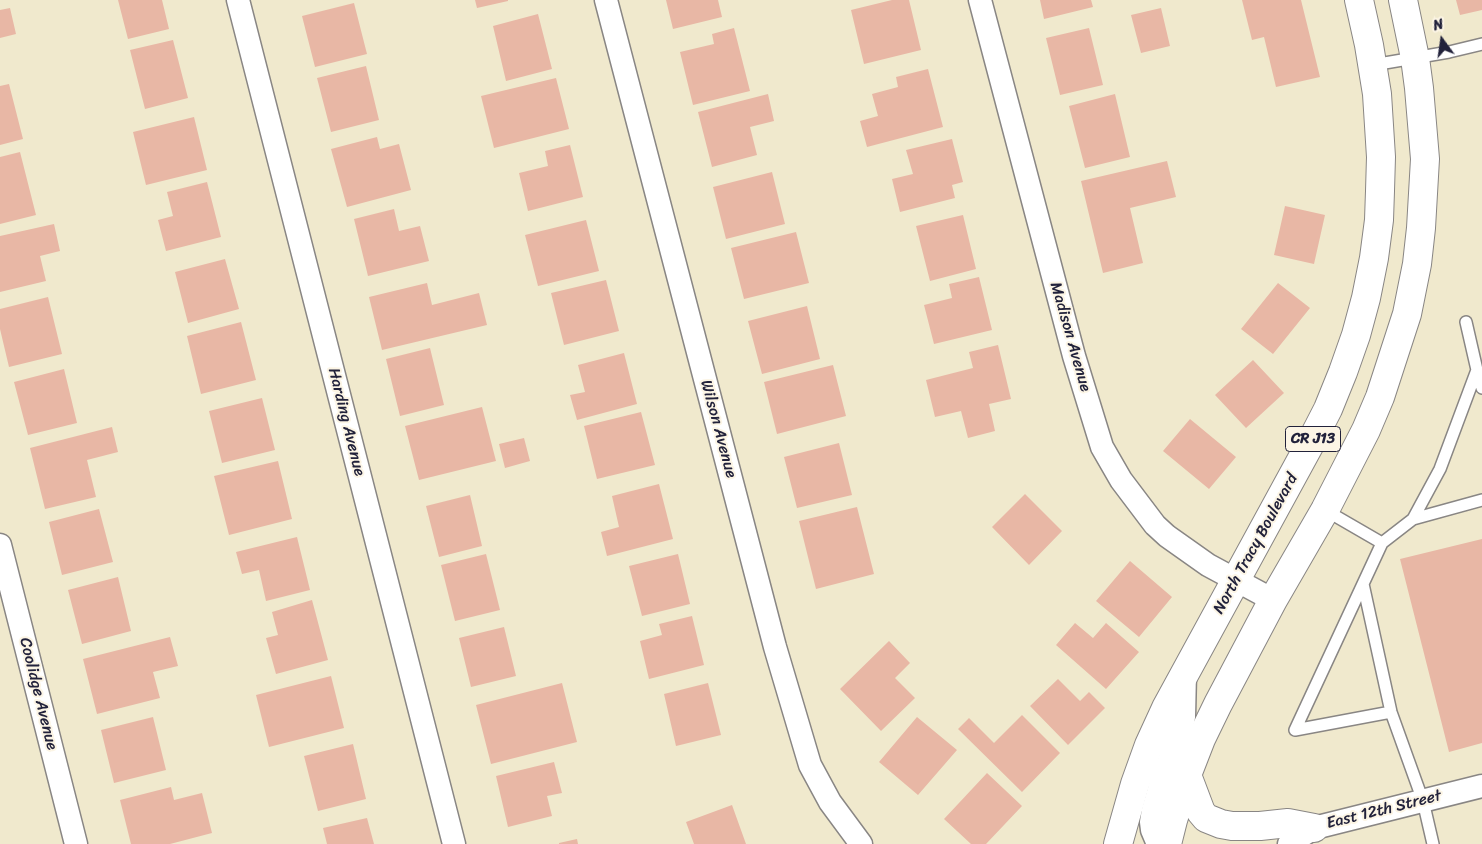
<!DOCTYPE html>
<style>
body{margin:0}
#map{position:relative;width:1482px;height:844px;overflow:hidden;background:#f0e9cd;font-family:Sriracha,sans-serif}
canvas{display:block}
.north{position:absolute;left:1417px;top:15px;width:50px;height:50px;-webkit-text-stroke:4px #fcf5e5;paint-order:stroke;rotate:346deg;font-size:14px;font-weight:700;line-height:20px;text-align:center;color:#22223b}
.north::after{content:'';display:block;margin:auto;width:18px;height:22px;background:#22223b;clip-path:polygon(50% 0,100% 100%,50% 72%,0 100%)}
</style>
<div id="map">
<canvas width="1482" height="844"></canvas>
<div class="north">N</div>
</div>
<script>
const c = document.querySelector('canvas').getContext('2d');
c.lineJoin = 'round';
function fillPath(path, color) { c.fillStyle = color; c.fill(path, 'evenodd'); }
const poly = rows => new Path2D(rows.map(r => 'M' + r).join(''));
function stroke(path, color, width, dash) { c.strokeStyle = color; c.lineWidth = width; c.lineCap = dash ? 'butt' : 'round'; c.setLineDash(dash || []); c.stroke(path); }
function write(font, color, halo, rows, align = 'center') {
  c.font = font + ' Sriracha,sans-serif'; c.lineWidth = 4; c.setLineDash([]); c.textBaseline = 'middle'; c.strokeStyle = halo; c.fillStyle = color; for (const [text, x, y, turn = 0] of rows) {
    c.save(); c.translate(x, y); c.rotate((+turn || 0) * Math.PI / 180); c.textAlign = isNaN(turn) ? turn : align; if (halo) c.strokeText(text, 0, 0); c.fillText(text, 0, 0); c.restore();
  }
}
fillPath(poly([
 [118,0,162,0,169,29,128,39],
 [475,0,508,0,508,1,477,8],
 [666,0,718,0,722,17,673,29],
 [892,0,909,0,921,50,864,64,851,10],
 [1040,0,1091,0,1093,7,1044,19],
 [1242,0,1301,0,1320,77,1276,87,1264,37,1252,40],
 [1456,0,1482,0,1482,10,1460,15],
 [354,3,367,54,315,67,302,16],
 [10,8,16,34,0,38,0,10],
 [1161,8,1170,46,1141,53,1131,15],
 [538,14,552,69,506,81,493,26],
 [734,28,750,91,693,105,680,52,714,44,712,34],
 [1089,28,1103,85,1060,95,1046,38],
 [173,40,188,98,145,109,130,50],
 [366,66,379,120,331,132,317,78],
 [928,69,943,127,867,147,860,121,878,116,872,94,898,87,896,77],
 [556,78,569,129,494,148,481,96],
 [9,84,23,139,0,145,0,86],
 [768,94,774,121,750,127,757,155,712,167,698,112],
 [1115,94,1130,157,1085,168,1069,106],
 [194,117,207,170,146,185,133,132],
 [377,137,380,149,399,144,411,190,347,207,331,149],
 [952,139,963,182,952,185,955,198,900,212,892,179,913,174,906,150],
 [570,145,583,197,528,211,519,173,548,166,545,151],
 [20,152,36,215,0,224,0,157],
 [1167,161,1176,197,1130,208,1143,263,1103,273,1081,181],
 [772,172,785,224,726,239,713,187],
 [207,182,221,237,166,251,158,220,173,216,167,192],
 [1285,206,1325,215,1314,264,1274,255],
 [394,209,399,231,420,226,429,261,368,276,354,219],
 [963,215,976,269,930,281,916,226],
 [586,220,599,271,538,286,525,235],
 [54,224,60,251,40,256,46,281,0,292,0,236],
 [796,232,809,283,744,299,731,248],
 [225,259,239,309,188,323,175,272],
 [979,277,992,330,934,344,924,305,952,298,949,284],
 [606,280,619,331,564,345,551,293],
 [427,283,432,305,479,293,487,325,382,350,369,297],
 [1278,283,1310,308,1273,354,1241,329],
 [48,297,62,354,9,367,0,329,0,309],
 [807,306,820,359,762,374,748,321],
 [241,322,256,380,201,394,187,336],
 [998,345,1011,399,989,404,995,431,968,438,961,411,935,417,926,380,973,368,969,352],
 [430,348,444,405,400,416,386,359],
 [624,353,637,404,577,420,570,395,585,392,578,365],
 [1253,360,1284,393,1246,428,1215,395],
 [833,365,846,416,777,434,764,382],
 [64,369,77,423,28,435,14,382],
 [262,398,275,450,222,463,209,411],
 [482,407,496,461,419,480,405,426],
 [641,412,655,465,597,479,584,426],
 [1190,419,1236,457,1209,489,1163,451],
 [112,427,118,452,87,460,96,497,45,509,30,448],
 [524,438,530,461,505,468,499,444],
 [839,443,852,495,797,508,784,457],
 [278,461,292,519,229,535,214,476],
 [659,484,673,539,607,556,601,532,619,527,612,496],
 [1025,494,1062,531,1029,565,992,527],
 [470,495,482,546,439,557,426,506],
 [857,507,874,574,816,589,799,521],
 [99,509,113,562,62,575,49,522],
 [297,537,310,590,266,601,259,570,242,574,236,552],
 [1482,539,1482,743,1449,752,1400,559],
 [486,554,500,610,455,621,441,565],
 [678,554,690,604,642,616,629,566],
 [1130,561,1172,597,1139,637,1096,601],
 [118,577,131,631,82,644,68,590],
 [312,600,328,660,276,674,266,638,278,635,272,612],
 [692,616,704,665,649,679,640,641,662,635,659,624],
 [1075,623,1093,638,1106,623,1139,652,1106,689,1056,645],
 [504,627,516,676,471,687,459,638],
 [170,637,178,666,153,672,160,698,97,714,83,659],
 [889,641,910,663,895,678,915,698,881,731,840,689],
 [331,676,344,728,269,747,256,695],
 [1058,679,1080,701,1089,692,1105,708,1068,745,1030,706],
 [562,683,577,742,491,764,476,705],
 [708,683,721,735,676,746,664,694],
 [1022,715,1060,753,1022,792,958,729,969,718,994,743],
 [153,717,166,770,114,783,101,730],
 [917,717,957,750,918,795,879,762],
 [353,744,366,799,318,811,304,756],
 [554,762,562,793,547,796,552,816,508,827,496,776],
 [987,773,1022,806,986,844,971,844,944,819],
 [171,787,174,800,202,793,212,833,170,844,131,844,120,800],
 [732,805,746,844,694,844,686,822],
 [367,818,374,844,327,844,323,828],
 [577,839,578,844,559,844,559,843]
]), '#e8b7a5');
const lane = poly([
 [1373,65,1449,52,1482,44],
 [1477,370,1482,388],
 [1325,510,1382,543,1413,519,1440,469,1477,370,1466,322],
 [1413,519,1482,500],
 [1382,543,1295,730,1391,712],
 [1363,584,1391,712,1423,801,1433,844]
]);
const street = poly([
 [238,0,454,844],
 [606,0,775,647,810,765,830,802,861,844],
 [980,0,1074,356,1102,447,1121,480,1155,525,1167,536,1208,565,1273,600],
 [0,545,76,844],
 [1158,844,1152,830,1151,822,1153,810,1162,779,1182,726,1184,717,1185,672],
 [1289,844,1314,828,1482,786]
]);
const primary = poly([
 [1187,775,1201,812,1206,818,1221,824,1232,826,1260,826,1288,823,1314,828],
 [1118,844,1135,784,1149,745,1166,708,1310,444,1328,409,1343,372,1356,335,1366,298,1374,258,1379,220,1380,191,1381,157,1377,94,1369,45,1359,0],
 [1167,844,1173,820,1187,775,1201,739,1218,704,1273,600,1325,510,1366,430,1380,397,1407,314,1417,264,1421,228,1425,159,1419,88,1415,58,1403,0]
]);
stroke(lane, '#898684', 14);
stroke(street, '#898684', 25);
stroke(primary, '#898684', 30);
stroke(lane, '#fff', 11);
stroke(street, '#fff', 22);
stroke(primary, '#fff', 28);
for (const [x, y, w] of [
 [1313,439,55]
]) { const box = new Path2D(); box.roundRect(x - w / 2, y - 12.5, w, 25, 4); c.fillStyle = '#fcf5e5'; c.fill(box); stroke(box, '#22223b', 1); }
write('bold 15px', '#22223b', null, [
 ["CR J13",1313,439]
]);
write('16px', '#22223b', '#fcf5e5', [
 ["Madison Avenue",1070,337,74],
 ["Harding Avenue",346,422,76],
 ["Wilson Avenue",718,429,75],
 ["North Tracy Boulevard",1256,544,-61],
 ["Coolidge Avenue",38,694,76],
 ["East 12th Street",1384,810,-14]
]);
</script>
